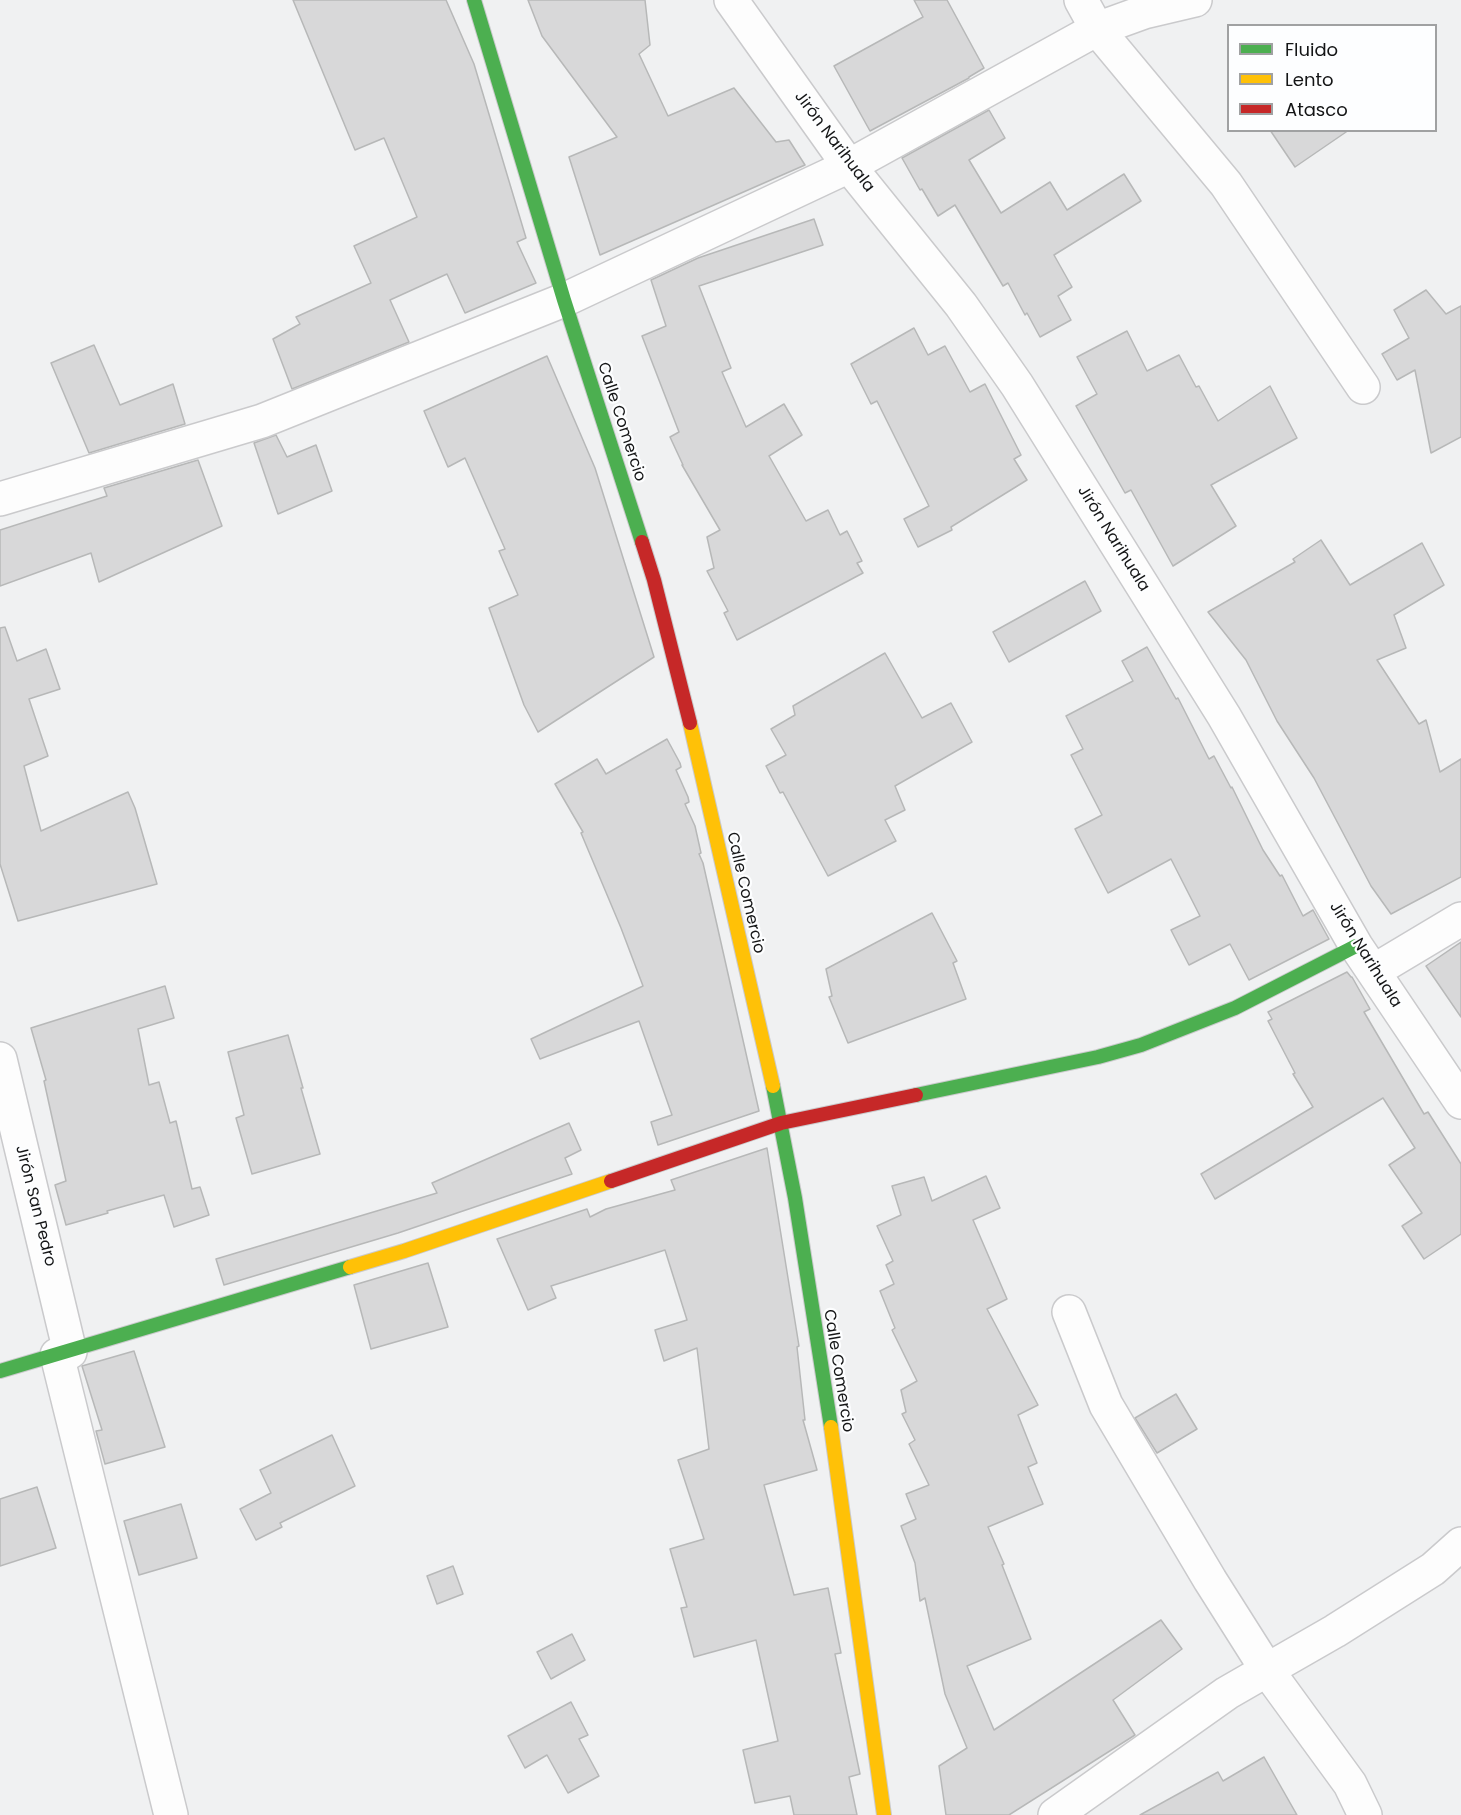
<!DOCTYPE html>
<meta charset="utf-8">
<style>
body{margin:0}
#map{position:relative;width:1461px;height:1815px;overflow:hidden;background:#f0f1f2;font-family:Poppins,sans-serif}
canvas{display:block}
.legend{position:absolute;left:1227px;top:24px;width:210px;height:108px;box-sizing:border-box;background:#fdfeff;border:2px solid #a0a1a2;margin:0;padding:8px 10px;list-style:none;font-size:18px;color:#141516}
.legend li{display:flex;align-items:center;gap:12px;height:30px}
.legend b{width:30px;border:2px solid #a0a1a2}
</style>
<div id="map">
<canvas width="1461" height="1815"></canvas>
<ul class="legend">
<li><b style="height:8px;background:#4caf50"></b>Fluido</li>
<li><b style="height:8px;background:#ffc107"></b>Lento</li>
<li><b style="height:8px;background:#c62828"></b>Atasco</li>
</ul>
</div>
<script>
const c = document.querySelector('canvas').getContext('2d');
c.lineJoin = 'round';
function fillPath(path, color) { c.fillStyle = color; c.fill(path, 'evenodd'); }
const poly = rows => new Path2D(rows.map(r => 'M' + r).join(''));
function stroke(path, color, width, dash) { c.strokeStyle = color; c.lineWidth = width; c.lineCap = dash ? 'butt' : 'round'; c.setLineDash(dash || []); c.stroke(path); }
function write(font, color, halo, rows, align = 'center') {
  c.font = font + ' Poppins,sans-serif'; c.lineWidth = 4.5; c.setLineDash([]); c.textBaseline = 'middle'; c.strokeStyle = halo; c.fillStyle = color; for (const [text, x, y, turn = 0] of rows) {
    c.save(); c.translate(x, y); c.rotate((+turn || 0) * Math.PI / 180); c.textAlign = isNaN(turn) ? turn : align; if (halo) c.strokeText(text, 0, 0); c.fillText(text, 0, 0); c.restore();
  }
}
const building = poly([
 [293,0,446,0,474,64,526,238,517,242,536,283,465,313,447,274,390,300,409,342,292,389,273,339,300,324,296,317,371,283,354,246,417,217,384,138,355,150,293,0],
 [528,0,645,0,650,45,639,54,668,116,734,88,776,142,789,140,805,165,600,255,569,157,617,137,542,36,528,0],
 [914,0,947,0,984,68,969,77,969,78,870,131,834,66,923,17,914,0],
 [989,110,1005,138,969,160,1001,213,1050,182,1067,210,1124,174,1141,201,1054,255,1072,287,1058,296,1071,320,1040,337,1027,313,1025,315,1008,283,1003,286,955,205,938,216,922,189,920,190,902,158,989,110],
 [1270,130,1349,130,1295,167,1270,130],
 [814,219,823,245,699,286,731,368,722,372,746,427,784,404,802,435,769,456,806,521,828,510,840,535,847,531,862,561,857,563,863,573,737,640,724,613,728,611,707,571,714,568,707,537,720,530,682,465,683,465,670,437,679,432,642,336,666,326,651,280,698,258,814,219],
 [1426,290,1446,314,1461,306,1461,437,1431,453,1415,370,1397,380,1382,354,1409,338,1394,310,1426,290],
 [914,328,928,355,945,346,970,392,985,384,1021,455,1014,459,1027,480,951,527,952,530,918,547,904,519,929,506,877,401,871,404,851,364,914,328],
 [1127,331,1147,371,1179,355,1196,387,1199,386,1218,421,1270,386,1297,438,1211,485,1236,526,1173,566,1131,490,1125,493,1076,406,1097,394,1077,357,1127,331],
 [94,345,120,405,173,384,185,424,89,453,51,363,94,345],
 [547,356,595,468,654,657,538,732,524,705,489,608,518,595,499,551,505,549,465,458,448,467,424,411,547,356],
 [276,435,287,457,316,445,332,491,278,514,254,443,276,435],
 [198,460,222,526,99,582,91,553,0,586,0,530,107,496,104,488,198,460],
 [1321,540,1350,585,1422,543,1444,585,1394,615,1406,648,1377,660,1419,724,1426,720,1440,772,1461,759,1461,877,1391,914,1371,886,1314,778,1277,721,1246,660,1208,612,1295,562,1293,559,1321,540],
 [1085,581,1101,611,1009,662,993,632,1085,581],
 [5,627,17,661,46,649,60,689,29,699,48,756,24,766,41,831,128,792,135,808,157,884,18,921,0,864,0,628,5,627],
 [1147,647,1176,699,1178,698,1209,759,1214,756,1231,788,1232,787,1263,850,1280,876,1282,875,1303,916,1313,910,1329,939,1249,980,1230,944,1189,965,1171,930,1200,916,1171,859,1108,893,1075,829,1102,815,1071,755,1083,749,1066,716,1133,681,1122,661,1147,647],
 [885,653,922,718,951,703,972,742,895,786,905,810,885,820,896,841,828,876,783,792,780,793,766,766,786,755,771,729,795,715,793,706,885,653],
 [667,739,680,763,681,767,676,770,688,797,689,802,685,804,695,826,701,853,699,854,703,863,759,1111,658,1145,651,1122,672,1115,639,1021,540,1059,531,1039,643,986,621,928,581,833,583,832,555,784,597,759,606,774,667,739],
 [932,913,957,961,953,963,966,999,848,1043,829,997,832,996,826,969,932,913],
 [1461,942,1461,1017,1426,966,1461,942],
 [1347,972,1351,977,1352,977,1370,1009,1364,1012,1424,1114,1428,1112,1461,1164,1461,1234,1424,1259,1402,1226,1422,1213,1389,1165,1415,1148,1383,1098,1215,1199,1201,1174,1313,1107,1293,1074,1295,1073,1268,1021,1272,1019,1268,1012,1347,972],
 [165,986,174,1018,138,1029,149,1085,159,1082,170,1123,176,1121,192,1189,200,1187,209,1215,174,1227,164,1195,107,1211,108,1213,66,1225,55,1185,66,1181,44,1081,46,1080,31,1028,165,986],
 [288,1035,303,1088,301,1088,320,1154,252,1174,236,1118,244,1115,228,1052,288,1035],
 [569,1123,581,1150,565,1158,572,1174,398,1233,224,1285,216,1259,437,1193,432,1183,569,1123],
 [767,1148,799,1346,797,1347,805,1420,803,1420,817,1470,764,1485,794,1595,828,1588,841,1653,835,1654,860,1774,849,1777,857,1815,794,1815,790,1796,755,1803,743,1750,778,1741,756,1640,694,1657,681,1608,687,1607,670,1549,704,1539,678,1460,709,1449,697,1348,664,1361,655,1330,687,1320,665,1250,551,1286,556,1298,528,1310,497,1239,587,1209,590,1217,606,1209,675,1190,671,1180,767,1148],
 [986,1176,1000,1208,973,1220,1007,1299,987,1309,1038,1405,1018,1415,1037,1463,1028,1467,1043,1504,988,1527,1004,1564,1002,1565,1031,1639,967,1666,994,1730,1161,1620,1182,1649,1113,1700,1135,1735,1009,1815,946,1815,939,1766,967,1748,945,1694,925,1598,920,1601,915,1563,901,1526,916,1519,906,1494,929,1485,909,1444,915,1440,902,1414,906,1412,901,1390,917,1381,892,1330,895,1328,880,1291,894,1284,886,1265,893,1261,877,1226,901,1215,892,1186,924,1177,932,1201,986,1176],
 [428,1263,448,1327,371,1349,354,1285,428,1263],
 [134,1351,165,1447,105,1464,96,1431,102,1430,82,1366,134,1351],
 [1176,1394,1197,1429,1157,1453,1135,1418,1176,1394],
 [332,1435,355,1486,280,1523,282,1527,256,1540,240,1509,271,1493,260,1470,332,1435],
 [37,1487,56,1548,0,1566,0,1499,37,1487],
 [181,1504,197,1558,139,1575,124,1521,181,1504],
 [453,1566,463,1594,437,1604,427,1576,453,1566],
 [572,1634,585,1660,551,1679,537,1652,572,1634],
 [571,1702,588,1735,579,1739,599,1776,568,1793,547,1755,525,1768,508,1736,571,1702],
 [1264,1757,1297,1815,1140,1815,1218,1772,1223,1781,1264,1757]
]);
fillPath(building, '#d8d8d9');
stroke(building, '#b7b8b8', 1.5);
const street = poly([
 [731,0,849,166,961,305,1017,385,1224,716,1356,946,1461,1102],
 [1081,0,1097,29,1226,184,1363,387],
 [0,499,262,421,564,300,849,166,1097,29,1144,12,1195,0],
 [1374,971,1461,919],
 [0,1059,70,1352],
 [1069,1312,1106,1405,1210,1580,1267,1670,1335,1631,1433,1569,1461,1544],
 [57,1355,171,1815],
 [1055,1815,1227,1693,1267,1670,1350,1784,1365,1815]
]);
const fast = poly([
 [474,0,564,300,642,542],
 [773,1086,795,1198,831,1427],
 [916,1095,1098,1057,1141,1045,1235,1008,1356,946],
 [0,1371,350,1267]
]);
const slow = poly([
 [690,723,773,1086],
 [350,1267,404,1251,611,1181],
 [831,1427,884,1815]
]);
const jam = poly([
 [642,542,654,580,690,723],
 [611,1181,781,1123,916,1095]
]);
stroke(street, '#cacacc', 36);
stroke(fast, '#cacacc', 16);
stroke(slow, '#cacacc', 16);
stroke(jam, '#cacacc', 16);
stroke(street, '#fdfdfd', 33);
stroke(fast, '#4caf50', 14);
stroke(slow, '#ffc107', 14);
stroke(jam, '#c62828', 14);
write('16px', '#141516', '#fdfeff', [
 ["Jirón Narihuala",834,142,53],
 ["Calle Comercio",621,422,72],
 ["Jirón Narihuala",1113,539,58],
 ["Calle Comercio",745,893,77],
 ["Jirón Narihuala",1365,955,58],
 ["Jirón San Pedro",35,1206,76],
 ["Calle Comercio",838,1371,81]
]);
</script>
